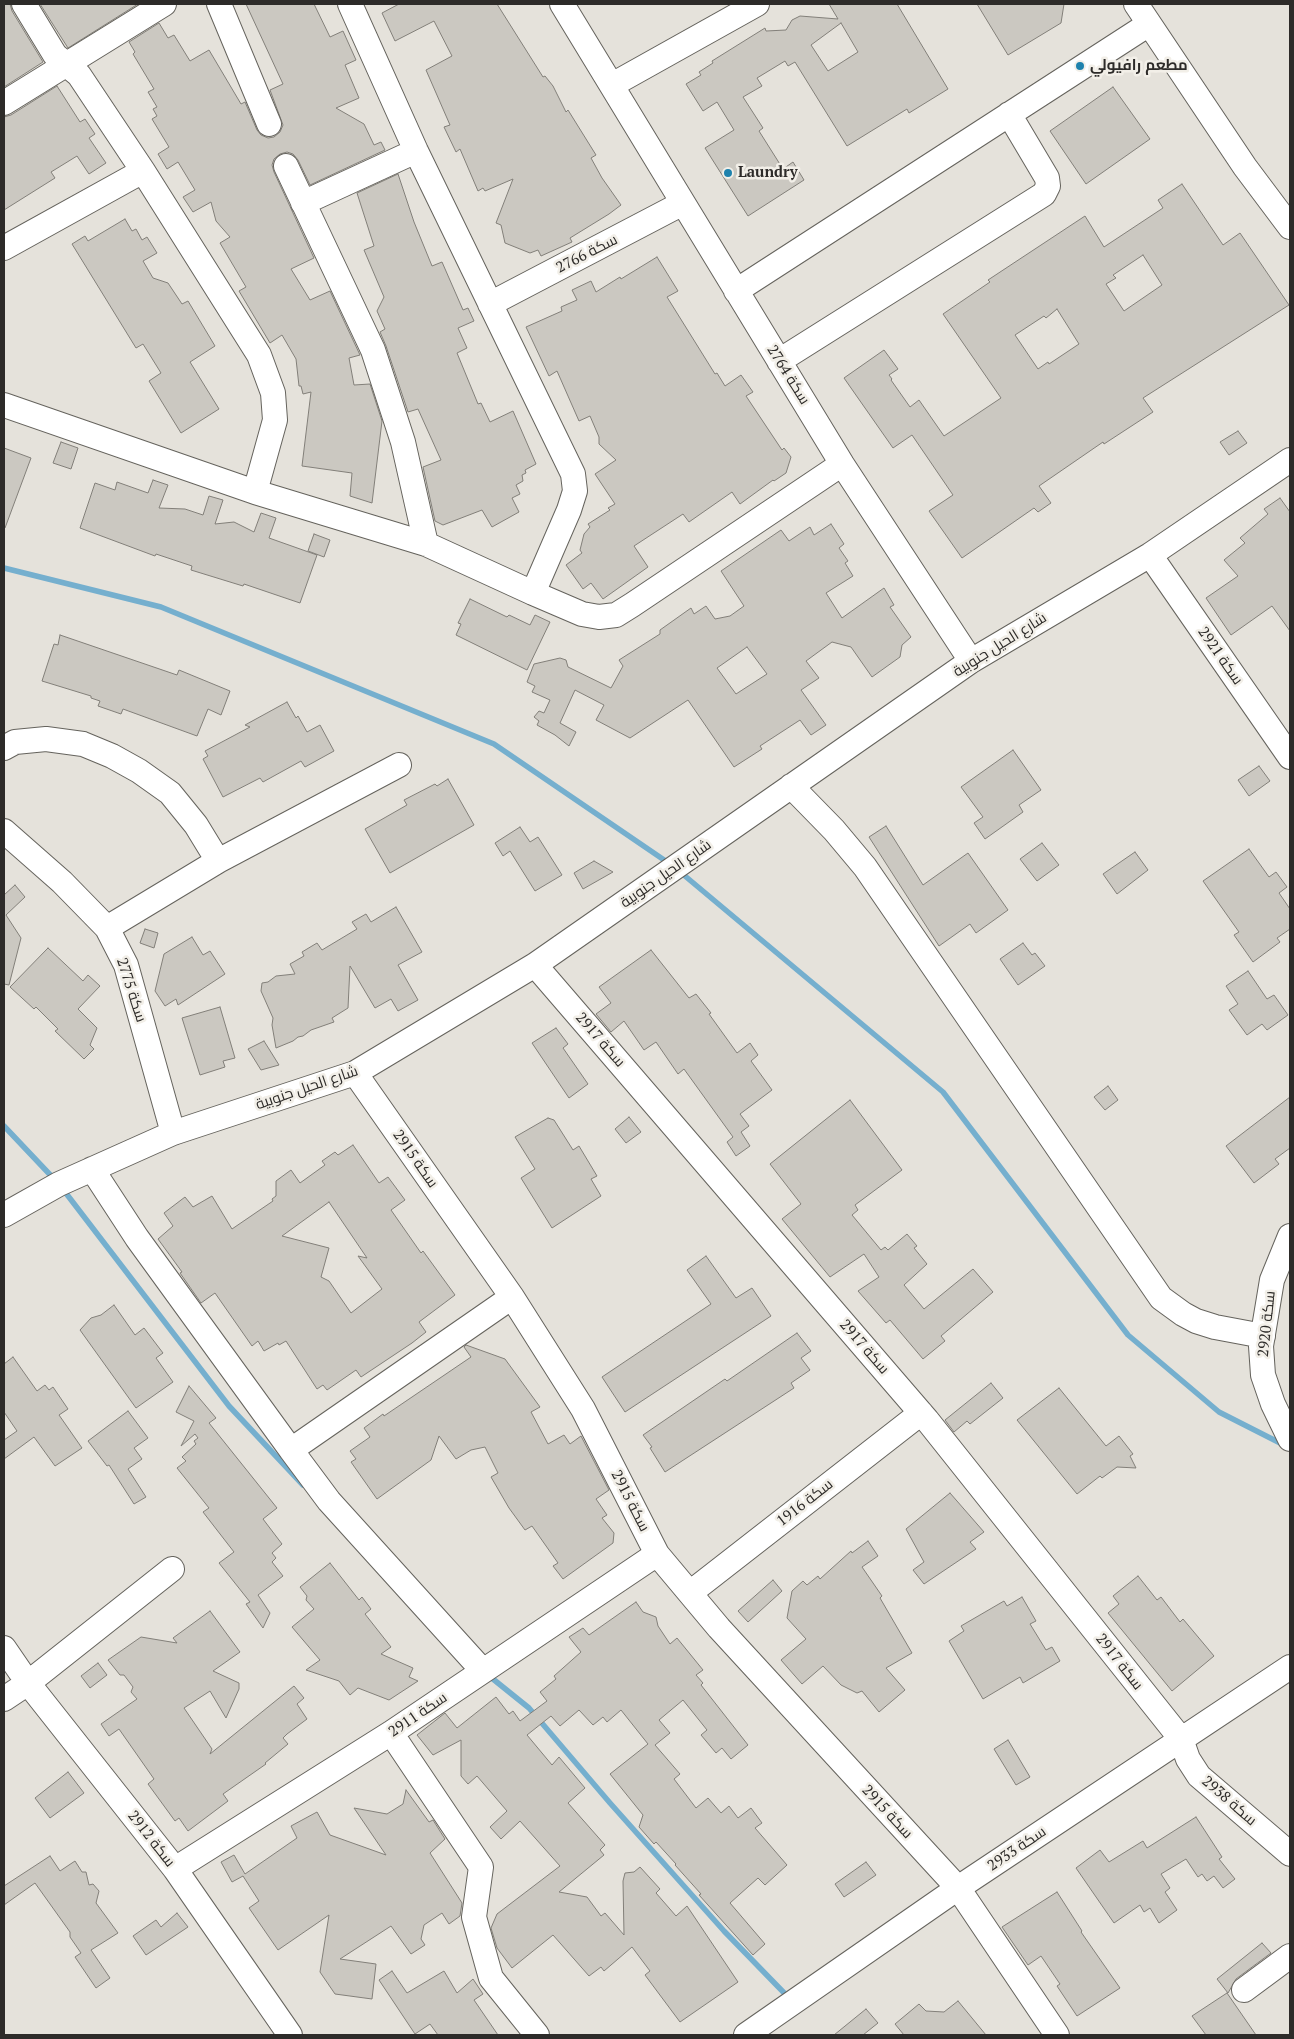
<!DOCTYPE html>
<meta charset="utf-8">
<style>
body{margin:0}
#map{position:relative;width:1294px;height:2039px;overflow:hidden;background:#e5e2db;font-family:"PT Serif",serif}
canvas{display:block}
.frame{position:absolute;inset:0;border:5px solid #2d2b29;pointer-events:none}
</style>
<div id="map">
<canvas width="1294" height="2039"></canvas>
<div class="frame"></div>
</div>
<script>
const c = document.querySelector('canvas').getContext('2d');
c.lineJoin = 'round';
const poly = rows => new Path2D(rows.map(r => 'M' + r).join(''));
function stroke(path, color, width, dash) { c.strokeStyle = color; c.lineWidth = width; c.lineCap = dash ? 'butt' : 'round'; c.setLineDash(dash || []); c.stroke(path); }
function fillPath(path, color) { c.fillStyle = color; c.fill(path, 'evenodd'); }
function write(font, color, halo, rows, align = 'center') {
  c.font = font + ' "PT Serif",Cairo,serif'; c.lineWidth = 5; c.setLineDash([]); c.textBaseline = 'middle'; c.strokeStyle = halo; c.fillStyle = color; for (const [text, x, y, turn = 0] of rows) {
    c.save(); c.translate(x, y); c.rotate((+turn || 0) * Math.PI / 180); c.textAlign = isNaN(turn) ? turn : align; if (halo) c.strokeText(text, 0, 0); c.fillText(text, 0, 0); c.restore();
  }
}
stroke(poly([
 [4,568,161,607,494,744,670,864],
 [679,871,943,1092,1128,1335,1219,1412,1284,1445],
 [4,1126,56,1181],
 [62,1188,229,1406,303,1485],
 [488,1675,529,1708,610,1803,724,1931,790,1999]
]), '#75afce', 5.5);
const building = poly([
 [4,4,10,4,12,11,43,62,4,87,4,4],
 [40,4,138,4,68,48,40,4],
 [246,4,314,4,330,37,343,31,356,60,345,65,359,98,336,108,364,124,374,145,381,142,385,150,310,185,298,160,293,154,287,152,280,154,274,159,272,165,274,172,314,258,291,269,310,300,330,291,360,355,349,358,354,385,370,384,382,421,372,503,350,496,352,473,302,466,311,392,303,394,301,386,299,386,296,359,282,335,270,343,239,291,246,287,220,243,230,237,216,221,211,202,193,212,183,197,195,190,178,162,167,169,158,154,169,147,152,119,157,116,153,109,157,107,148,92,154,89,133,54,135,52,129,42,159,23,168,38,174,35,190,61,209,50,241,104,245,102,257,130,261,135,268,138,274,137,280,132,283,125,270,90,283,84,246,4],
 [399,4,497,4,543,77,545,76,553,86,566,112,568,110,596,155,591,158,602,178,621,205,609,214,570,238,572,242,541,256,538,250,530,253,505,243,501,225,496,223,513,179,485,191,483,188,478,191,460,149,456,152,444,127,450,125,426,70,452,56,434,21,395,41,382,13,399,4],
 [829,4,897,4,948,89,909,113,907,109,847,146,795,62,788,66,785,61,757,78,762,86,743,97,763,128,759,131,783,169,793,162,804,180,748,216,705,148,734,130,717,102,703,111,686,84,701,75,699,72,713,63,712,61,765,28,766,31,786,30,792,20,800,16,838,19,829,4],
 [841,23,858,52,828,71,811,45,841,23],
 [977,4,1064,4,1061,23,1008,55,977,4],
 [57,86,80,122,85,119,95,134,89,138,106,163,89,174,77,156,51,172,55,178,4,210,4,117,11,115,57,86],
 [1113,87,1150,139,1086,184,1050,131,1113,87],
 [398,174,414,222,432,266,442,262,463,310,468,308,474,321,458,328,467,348,457,353,478,404,481,403,490,422,513,411,536,464,525,470,526,473,522,475,523,481,516,485,520,494,512,498,519,512,492,527,482,510,443,525,435,521,423,467,441,460,418,409,408,412,386,346,380,332,385,329,377,311,384,297,364,250,374,246,357,193,398,174],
 [1182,184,1223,245,1240,233,1289,305,1143,398,1153,412,1104,444,1103,442,1039,486,1051,503,1038,512,1034,508,962,558,929,511,953,495,912,435,893,448,844,378,884,350,898,369,889,375,892,379,891,380,910,407,919,400,944,436,1001,398,943,314,990,282,988,280,1085,216,1104,247,1163,208,1158,200,1182,184],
 [1143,255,1162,285,1124,311,1106,284,1116,278,1113,275,1143,255],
 [1057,309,1079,344,1049,364,1048,362,1038,369,1015,335,1044,316,1046,318,1057,309],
 [125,219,132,231,136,229,142,240,147,237,157,253,143,261,153,278,168,283,182,304,188,301,215,346,190,362,219,409,181,433,149,381,161,373,143,344,136,348,72,244,85,236,88,241,125,219],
 [657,257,678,291,667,297,715,374,717,373,725,386,741,375,753,392,746,396,782,450,784,448,791,457,786,473,774,481,773,480,740,504,732,492,689,522,683,514,634,546,648,567,603,599,591,583,583,589,566,565,582,553,580,550,584,534,590,527,588,524,610,510,608,508,615,504,595,474,616,460,599,444,599,437,590,416,579,421,557,371,549,376,526,327,562,311,561,307,577,300,572,290,591,281,596,292,620,277,621,279,657,257],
 [1238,431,1247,443,1229,455,1220,442,1238,431],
 [61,442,78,448,71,469,53,463,61,442],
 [4,448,31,458,5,528,4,528,4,448],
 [153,480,168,485,159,508,185,509,203,515,209,496,223,500,215,524,234,522,254,532,261,513,276,518,269,538,317,555,300,603,244,584,243,586,191,570,192,566,156,554,155,556,80,528,95,483,115,490,117,482,148,493,153,480],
 [1280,498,1290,512,1290,631,1272,606,1231,635,1206,598,1238,576,1224,560,1245,543,1240,538,1268,514,1264,509,1280,498],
 [831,524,844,544,839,548,848,561,845,563,853,576,826,593,842,618,884,588,894,605,890,607,911,637,902,645,900,657,872,677,851,647,832,642,806,661,819,678,801,690,826,725,811,735,800,720,760,746,762,749,734,767,688,700,630,738,596,720,604,705,575,690,560,723,576,732,569,746,555,735,537,725,539,721,534,717,539,711,544,713,550,700,532,692,535,686,527,682,534,664,560,658,566,660,568,667,611,688,623,666,619,660,660,634,660,630,691,608,694,614,706,606,715,619,730,616,744,606,721,571,781,530,789,541,810,527,814,535,831,524],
 [747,647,767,674,736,694,717,668,747,647],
 [314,534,330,540,324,557,308,551,314,534],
 [470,599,507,617,509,615,530,625,535,615,550,622,527,670,456,635,461,624,458,623,470,599],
 [60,635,177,675,179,670,230,691,221,715,208,709,197,736,123,709,121,714,98,706,100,701,91,698,91,696,42,681,54,644,58,645,60,635],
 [287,702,296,718,298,716,307,732,320,725,334,751,305,767,301,761,263,782,260,778,223,797,203,759,208,756,205,751,250,727,245,725,287,702],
 [1013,750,1041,790,1019,805,1023,812,985,839,974,823,983,817,961,787,1013,750],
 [1259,766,1270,781,1249,796,1238,780,1259,766],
 [448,779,474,825,390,873,365,829,407,805,404,800,435,784,437,786,448,779],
 [886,826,923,885,968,853,1008,910,976,933,970,924,939,946,869,837,886,826],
 [520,827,530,842,538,837,562,875,535,891,510,851,503,856,495,843,520,827],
 [1042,843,1059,865,1037,881,1020,859,1042,843],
 [1249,849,1269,877,1276,872,1287,887,1279,893,1290,909,1290,929,1277,938,1280,942,1253,962,1234,935,1239,932,1203,881,1249,849],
 [1135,852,1148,870,1117,894,1103,874,1135,852],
 [594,861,613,872,583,889,574,873,594,861],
 [15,885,25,897,6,915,21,938,9,985,4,984,4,895,15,885],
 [396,907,422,952,398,965,418,1000,398,1011,391,999,375,1008,350,966,348,1008,332,1018,334,1022,311,1030,303,1036,298,1037,293,1041,276,1048,272,1025,273,1018,261,991,262,983,268,982,276,976,295,974,290,964,304,956,302,952,317,943,322,950,357,929,352,922,366,914,371,922,396,907],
 [145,929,158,933,154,948,140,943,145,929],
 [192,937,203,955,210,951,225,974,178,1005,176,999,165,1006,155,991,164,954,192,937],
 [1023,943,1032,955,1035,953,1045,966,1018,985,1000,959,1023,943],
 [48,948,83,981,88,975,100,986,78,1009,97,1028,90,1045,94,1049,84,1059,55,1031,58,1029,36,1007,34,1009,10,987,48,948],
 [651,950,689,998,696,994,711,1013,709,1014,737,1053,750,1043,758,1055,751,1061,772,1090,740,1114,749,1126,741,1132,750,1146,736,1156,727,1142,733,1137,684,1069,678,1074,656,1042,644,1050,624,1021,611,1032,596,1014,611,1003,599,987,651,950],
 [1248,971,1267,999,1274,995,1288,1015,1267,1030,1262,1024,1247,1035,1229,1010,1238,1004,1226,986,1248,971],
 [220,1007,235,1058,223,1061,225,1067,200,1075,182,1018,220,1007],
 [556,1028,568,1044,563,1048,588,1084,569,1098,532,1043,556,1028],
 [264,1041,279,1065,261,1070,248,1049,264,1041],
 [1108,1086,1118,1100,1105,1110,1094,1097,1108,1086],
 [1290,1097,1290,1148,1275,1159,1279,1164,1254,1183,1226,1146,1290,1097],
 [850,1100,902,1170,855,1205,858,1210,852,1215,881,1250,885,1247,888,1250,907,1234,917,1246,914,1248,927,1264,904,1285,924,1309,973,1269,993,1292,941,1336,945,1341,923,1359,890,1320,886,1323,858,1291,879,1277,864,1254,830,1277,782,1219,801,1204,770,1164,850,1100],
 [629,1117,641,1132,626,1143,615,1129,629,1117],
 [548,1118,554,1120,573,1150,579,1146,597,1176,591,1179,601,1196,552,1228,521,1178,535,1169,515,1137,548,1118],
 [353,1145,379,1183,388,1177,405,1200,391,1210,421,1253,423,1251,455,1295,419,1322,426,1332,412,1343,361,1377,356,1370,327,1390,323,1385,317,1389,286,1341,279,1345,278,1343,264,1351,258,1341,252,1346,215,1293,201,1303,180,1273,182,1272,158,1239,173,1226,164,1213,185,1197,193,1207,212,1196,232,1229,273,1201,272,1199,276,1196,276,1181,291,1170,300,1183,325,1165,322,1161,335,1152,338,1155,353,1145],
 [329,1202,367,1258,358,1256,382,1289,351,1313,329,1281,321,1277,329,1248,282,1236,329,1202],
 [706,1256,736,1298,752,1288,771,1316,625,1412,602,1377,711,1304,687,1270,706,1256],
 [114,1305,135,1335,144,1328,163,1353,156,1358,173,1382,136,1408,80,1330,91,1318,101,1315,114,1305],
 [797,1333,811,1351,801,1358,810,1370,791,1383,794,1388,665,1472,650,1448,652,1447,643,1435,725,1379,727,1381,797,1333],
 [466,1345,505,1359,540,1407,531,1412,548,1444,564,1435,570,1444,581,1436,609,1490,596,1499,607,1515,602,1518,614,1533,613,1543,563,1579,553,1566,558,1563,532,1526,525,1530,509,1508,491,1477,498,1473,485,1447,471,1450,456,1459,439,1436,431,1460,377,1499,351,1462,356,1459,350,1451,370,1437,364,1428,383,1414,384,1416,471,1357,464,1347,466,1345],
 [13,1357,37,1391,45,1385,49,1390,53,1387,68,1409,59,1415,82,1448,55,1466,34,1437,4,1459,4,1440,17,1431,4,1412,4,1364,13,1357],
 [991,1383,1003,1398,970,1424,967,1421,954,1432,945,1420,991,1383],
 [189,1386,216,1418,209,1423,277,1508,263,1519,282,1544,272,1553,276,1558,272,1562,283,1576,258,1595,270,1613,263,1628,246,1604,250,1602,219,1563,234,1552,203,1512,209,1508,177,1468,186,1461,182,1457,196,1444,194,1441,198,1438,195,1434,181,1446,194,1421,176,1412,189,1386],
 [1059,1388,1106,1446,1119,1436,1133,1454,1130,1456,1136,1468,1117,1467,1102,1478,1100,1476,1077,1494,1017,1420,1059,1388],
 [128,1411,148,1438,134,1448,142,1459,128,1469,146,1497,134,1504,109,1465,107,1466,88,1441,128,1411],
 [950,1493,984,1532,970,1542,976,1549,924,1584,913,1570,924,1562,906,1529,950,1493],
 [868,1541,878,1556,862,1567,882,1596,880,1598,912,1653,886,1668,905,1690,879,1712,862,1691,857,1693,841,1685,823,1666,802,1684,781,1660,806,1639,787,1618,792,1591,803,1581,807,1585,818,1576,820,1579,851,1551,852,1553,868,1541],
 [330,1563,359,1600,362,1597,371,1609,365,1614,391,1647,381,1654,413,1668,409,1677,418,1681,389,1700,358,1688,350,1695,339,1681,306,1670,320,1660,292,1627,314,1609,306,1600,307,1596,300,1587,330,1563],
 [1138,1576,1157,1600,1161,1597,1180,1622,1183,1619,1214,1656,1172,1691,1108,1613,1119,1604,1113,1596,1138,1576],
 [773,1580,782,1591,748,1622,738,1611,773,1580],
 [1022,1597,1036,1621,1030,1624,1046,1650,1052,1647,1060,1661,1023,1683,1020,1677,983,1699,949,1641,964,1631,961,1626,1004,1601,1007,1606,1022,1597],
 [636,1602,643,1612,656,1617,658,1626,670,1644,677,1638,703,1670,696,1675,703,1683,701,1685,748,1745,731,1759,722,1748,716,1753,701,1735,707,1730,683,1700,659,1720,670,1733,655,1745,680,1774,674,1779,696,1808,708,1798,721,1813,729,1806,738,1818,751,1808,762,1823,755,1828,787,1865,765,1885,758,1878,730,1903,765,1944,753,1955,699,1895,701,1894,675,1865,676,1864,656,1842,654,1844,639,1827,643,1815,610,1774,648,1744,621,1710,607,1722,603,1717,593,1725,579,1710,560,1726,551,1716,527,1735,552,1765,559,1757,585,1788,568,1803,605,1845,600,1850,604,1855,559,1892,587,1897,601,1916,605,1913,624,1935,623,1881,625,1873,634,1872,640,1867,660,1889,656,1893,676,1916,687,1906,738,1982,680,2022,645,1975,650,1971,632,1947,604,1971,601,1967,589,1976,553,1935,512,1968,497,1948,491,1928,497,1914,560,1866,520,1821,501,1839,490,1827,507,1811,477,1776,468,1784,461,1776,461,1740,433,1755,417,1735,445,1713,457,1728,496,1697,509,1714,513,1711,520,1721,547,1701,540,1692,556,1679,554,1676,581,1652,569,1637,583,1628,589,1635,636,1602],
 [210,1611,240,1652,213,1671,239,1683,239,1689,226,1718,210,1691,184,1708,212,1749,210,1754,294,1686,304,1698,297,1704,307,1719,287,1734,283,1738,288,1744,265,1763,266,1764,223,1794,228,1801,188,1831,179,1818,175,1821,148,1784,154,1779,119,1729,109,1736,101,1724,137,1699,131,1692,133,1687,124,1675,120,1675,108,1660,141,1637,177,1643,173,1638,210,1611],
 [98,1663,107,1675,90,1688,81,1676,98,1663],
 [1008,1740,1030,1777,1016,1785,994,1749,1008,1740],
 [68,1772,84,1793,50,1818,35,1798,68,1772],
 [406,1790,429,1822,433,1820,445,1839,430,1853,462,1903,460,1916,449,1924,442,1913,424,1925,421,1939,425,1945,411,1954,391,1926,340,1959,376,1964,372,1999,335,1994,320,1972,329,1915,278,1950,249,1908,259,1901,243,1876,232,1882,221,1862,234,1855,245,1874,297,1838,291,1826,317,1812,330,1835,386,1855,354,1808,387,1814,403,1804,406,1790],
 [1196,1817,1222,1857,1219,1859,1235,1879,1223,1888,1214,1876,1207,1881,1202,1874,1198,1877,1186,1859,1161,1874,1170,1888,1165,1892,1177,1910,1159,1923,1150,1908,1144,1912,1140,1905,1114,1923,1076,1868,1100,1850,1109,1862,1143,1841,1147,1848,1196,1817],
 [50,1856,60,1871,75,1861,82,1872,86,1872,89,1885,93,1884,99,1891,96,1903,118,1933,91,1950,110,1978,96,1988,75,1957,81,1953,70,1937,70,1932,35,1883,4,1905,4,1886,50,1856],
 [866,1862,876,1875,844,1897,835,1884,866,1862],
 [1057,1892,1082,1931,1081,1932,1120,1988,1077,2016,1057,1986,1060,1984,1041,1956,1028,1965,1002,1927,1057,1892],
 [177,1913,188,1927,146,1955,133,1936,156,1920,161,1927,177,1913],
 [1262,1943,1271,1953,1236,1979,1228,1993,1217,1979,1262,1943],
 [392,1971,407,1993,444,1971,457,1993,473,1979,483,1994,474,2000,498,2035,438,2035,430,2024,415,2034,379,1980,392,1971],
 [1227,1993,1256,2035,1206,2035,1192,2016,1227,1993],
 [958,2001,986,2035,904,2035,895,2024,919,2004,926,2011,944,2012,958,2001],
 [866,2009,878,2023,863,2035,834,2035,866,2009]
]);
fillPath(building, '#cbc8c1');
stroke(building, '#827f79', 1);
const minor = poly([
 [24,4,55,55,79,75,143,171,259,355,273,393,275,420,255,492],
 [219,4,269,124],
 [350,4,416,151,573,474,575,491,569,510,533,593],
 [562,4,842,464,971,661],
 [1136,4,1245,167,1290,227],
 [612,85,757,4],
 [4,103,164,4],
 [286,166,373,350,403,442,426,544],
 [303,203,416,151],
 [4,248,143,171],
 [736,291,1149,24],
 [490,304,683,203],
 [779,361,1044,194,1048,186,1047,178,1009,114],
 [4,405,255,492,426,544,533,593,582,614,599,617,616,615,632,605,842,464],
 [1150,555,1290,757],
 [4,748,15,742,46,739,83,744,112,756,139,771,170,793,196,825,218,861],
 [791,786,834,830,865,867,1161,1298,1183,1314,1196,1321,1215,1327,1263,1336],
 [4,831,62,882,107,928,126,965,173,1133],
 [107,928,218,861,399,765],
 [535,965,927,1420,1181,1739,1188,1759,1199,1776,1290,1854],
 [355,1073,512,1297,583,1409,657,1554,719,1628,958,1888,1057,2035],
 [92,1169,137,1238,291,1450,512,1297],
 [4,1215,59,1184,173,1133,355,1073,535,965,971,661,1150,555,1290,460],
 [1290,1236,1272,1280,1261,1346,1263,1375,1273,1404,1290,1439],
 [291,1450,329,1501,483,1671],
 [690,1593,921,1413],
 [4,1648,28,1683,175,1869,290,2035],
 [4,1699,28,1683,172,1569],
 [391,1733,481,1867,474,1917,491,1978,537,2035],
 [175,1869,391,1733,657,1554],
 [1244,1990,1290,1956],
 [746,2035,958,1888,1290,1667]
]);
stroke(minor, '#65635d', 26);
stroke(minor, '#fff', 24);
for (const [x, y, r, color] of [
 [1080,66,5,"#1f82ad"],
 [728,173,5,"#1f82ad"]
]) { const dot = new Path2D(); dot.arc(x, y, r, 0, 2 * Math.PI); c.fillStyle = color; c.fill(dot); stroke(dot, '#f2efe8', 2); }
write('bold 15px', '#2d2b29', '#f2efe8', [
 ["مطعم رافيولي",1090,66],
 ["Laundry",738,173]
], 'left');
write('15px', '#2d2b29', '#f2efe8', [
 ["سكة 2766",587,254,-27],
 ["سكة 2764",788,375,58],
 ["شارع الحيل جنوبية",1000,645,-32],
 ["سكة 2921",1220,656,55],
 ["شارع الحيل جنوبية",666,874,-35],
 ["سكة 2775",131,990,72],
 ["سكة 2917",600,1040,49],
 ["شارع الحيل جنوبية",307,1088,-19],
 ["سكة 2915",415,1159,55],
 ["سكة 2920",1267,1324,-84],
 ["سكة 2917",864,1347,49],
 ["سكة 2915",630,1501,63],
 ["سكة 1916",805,1503,-38],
 ["سكة 2917",1119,1662,52],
 ["سكة 2911",418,1715,-34],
 ["سكة 2938",1229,1801,41],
 ["سكة 2915",887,1812,47],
 ["سكة 2912",151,1839,52],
 ["سكة 2933",1017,1849,-34]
]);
</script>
